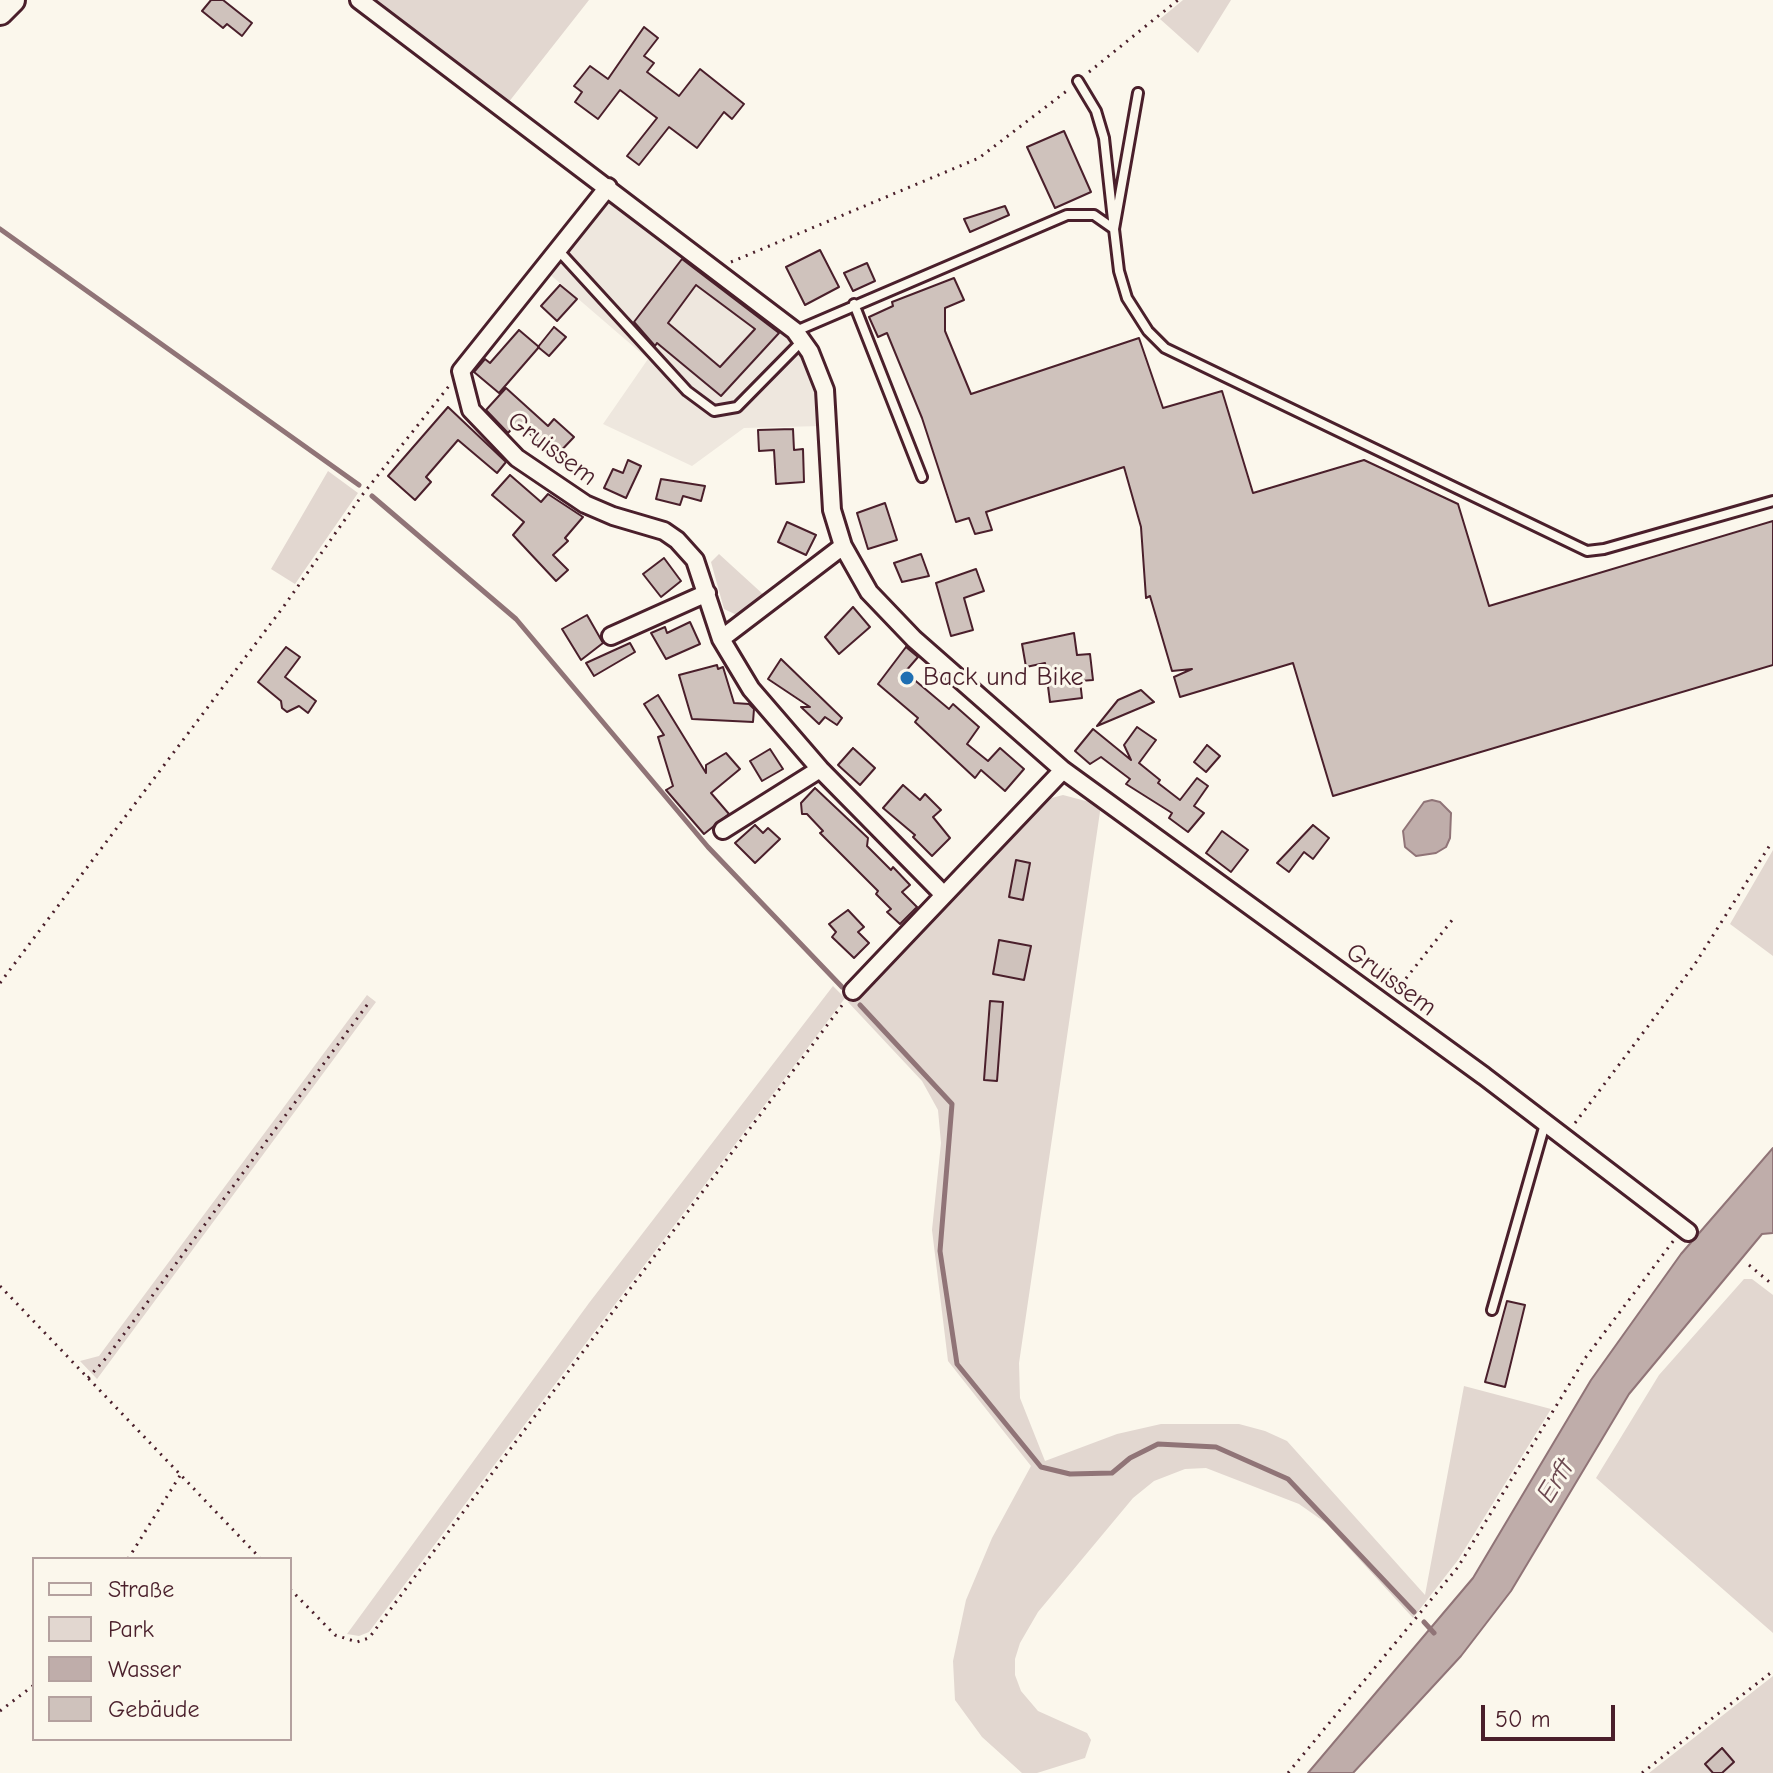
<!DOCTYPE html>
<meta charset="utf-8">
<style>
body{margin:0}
#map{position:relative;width:1773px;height:1773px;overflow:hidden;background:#fbf7ec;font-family:"Comic Neue",sans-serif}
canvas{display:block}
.legend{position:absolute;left:32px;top:1557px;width:260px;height:184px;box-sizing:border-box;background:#fbf7ec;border:2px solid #b4a19f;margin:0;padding:10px 14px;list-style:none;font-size:24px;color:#4a1f2b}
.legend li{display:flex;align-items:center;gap:16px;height:40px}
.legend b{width:40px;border:2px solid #b4a19f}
.scale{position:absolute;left:1481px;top:1705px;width:134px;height:36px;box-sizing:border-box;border:4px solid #4a1f2b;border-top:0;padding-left:10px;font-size:24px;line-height:28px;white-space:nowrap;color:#4a1f2b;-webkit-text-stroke:6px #fbf7ec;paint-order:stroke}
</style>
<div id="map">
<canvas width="1773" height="1773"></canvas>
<ul class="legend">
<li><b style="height:10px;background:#fbf7ec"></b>Straße</li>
<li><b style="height:22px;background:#e2d7d0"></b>Park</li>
<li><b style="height:22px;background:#bfadaa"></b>Wasser</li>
<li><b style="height:22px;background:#cfc2bc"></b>Gebäude</li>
</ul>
<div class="scale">50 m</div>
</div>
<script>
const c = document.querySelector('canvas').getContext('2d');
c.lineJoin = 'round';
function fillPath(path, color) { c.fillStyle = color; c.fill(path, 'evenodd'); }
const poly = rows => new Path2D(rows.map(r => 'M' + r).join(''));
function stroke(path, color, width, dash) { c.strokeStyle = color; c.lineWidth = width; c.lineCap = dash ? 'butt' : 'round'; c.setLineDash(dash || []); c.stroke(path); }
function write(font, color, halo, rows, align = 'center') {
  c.font = font + ' "Comic Neue",sans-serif'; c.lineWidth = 6; c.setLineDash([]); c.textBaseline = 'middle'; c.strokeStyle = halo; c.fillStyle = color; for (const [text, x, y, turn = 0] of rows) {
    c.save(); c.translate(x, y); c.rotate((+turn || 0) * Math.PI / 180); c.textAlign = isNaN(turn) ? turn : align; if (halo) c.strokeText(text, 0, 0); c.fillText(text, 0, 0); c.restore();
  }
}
fillPath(poly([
 [613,199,783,328,802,352,814,380,821,404,821,426,744,428,692,466,603,424,648,359,547,272]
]), '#eee7de');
fillPath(poly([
 [371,0,589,0,508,103],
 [1183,0,1231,0,1198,53,1160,19],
 [328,471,358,493,295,584,271,569],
 [719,554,765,596,739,616,724,609,711,562],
 [1063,795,1101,805,1019,1363,1020,1398,1045,1461,1117,1434,1161,1424,1239,1424,1265,1431,1287,1441,1425,1595,1464,1386,1551,1409,1458,1560,1413,1618,1326,1523,1299,1504,1206,1468,1185,1469,1154,1481,1133,1498,1038,1612,1020,1643,1015,1659,1015,1675,1021,1691,1038,1711,1087,1733,1091,1740,1085,1758,1037,1773,1022,1773,982,1737,955,1700,953,1661,966,1600,992,1538,1031,1466,948,1361,932,1230,941,1143,938,1110,922,1081,848,1002,1048,799],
 [1773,850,1773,956,1730,924],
 [833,986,845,998,369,1632,359,1636,347,1634,589,1303],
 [367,995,376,1002,97,1379,80,1361,99,1356],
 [1744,1279,1752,1279,1773,1295,1773,1633,1596,1478,1659,1375],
 [1773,1676,1773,1773,1649,1773]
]), '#e2d7d0');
const water = poly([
 [1432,800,1440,802,1451,813,1450,838,1446,847,1436,853,1416,856,1405,847,1403,831,1424,802,1432,800],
 [1773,1148,1773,1233,1762,1234,1629,1394,1511,1591,1461,1656,1353,1773,1308,1773,1473,1578,1591,1380,1681,1254,1773,1148]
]);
fillPath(water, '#bfadaa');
stroke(water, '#907477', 2);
stroke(poly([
 [0,229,359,485],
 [372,496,516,619,708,847,842,987],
 [860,1005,952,1104,940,1251,957,1364,1041,1467,1070,1474,1112,1473,1130,1458,1158,1444,1216,1447,1288,1479,1414,1612],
 [1424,1622,1434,1633]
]), '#907477', 5);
const building = poly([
 [211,0,223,0,252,23,242,36,227,24,223,28,202,11,211,0],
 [644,27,658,38,644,56,654,63,647,72,679,96,700,69,744,104,732,119,724,112,697,148,669,127,639,165,627,156,657,118,620,90,598,119,575,102,582,92,574,86,590,66,608,79,644,27],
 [1064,131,1091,192,1055,208,1027,147,1064,131],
 [1005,206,1009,215,970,232,964,219,1005,206],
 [820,250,839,287,805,305,786,267,820,250],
 [682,259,779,333,721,396,657,343,655,346,634,322,682,259],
 [696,285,755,329,720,367,668,323,696,285],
 [867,263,875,281,853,291,844,273,867,263],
 [954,278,964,300,945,308,945,331,971,394,1139,338,1163,408,1222,391,1253,493,1364,460,1458,504,1489,606,1773,521,1773,665,1333,796,1293,663,1180,697,1174,677,1192,669,1172,671,1150,596,1146,598,1141,527,1124,467,986,512,992,530,975,534,969,518,956,522,922,418,887,333,878,337,869,317,893,306,892,302,954,278],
 [560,285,577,299,557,321,541,306,560,285],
 [554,327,566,337,549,356,538,347,554,327],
 [519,330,539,347,499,393,474,372,485,359,490,363,519,330],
 [506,388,548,426,554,419,574,437,556,456,517,423,508,433,486,410,506,388],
 [448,407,506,462,497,473,458,440,426,477,431,482,415,500,388,476,448,407],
 [793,429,794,450,803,449,804,482,776,484,774,450,759,451,758,430,793,429],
 [628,460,641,466,626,498,604,488,613,469,623,473,628,460],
 [510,475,541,502,548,494,583,517,565,538,568,541,553,555,568,570,556,581,513,535,524,522,492,495,510,475],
 [661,479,705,486,701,501,683,496,680,505,656,499,661,479],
 [885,503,897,540,868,549,857,513,885,503],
 [787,522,816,535,806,555,778,542,787,522],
 [921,554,929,576,902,582,894,563,921,554],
 [664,558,681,581,661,597,643,574,664,558],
 [976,569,984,591,964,598,973,630,951,636,936,583,976,569],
 [853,607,870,627,839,654,825,637,853,607],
 [587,615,603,643,581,660,562,629,587,615],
 [690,622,700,644,666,659,651,633,665,627,667,633,690,622],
 [1074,633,1077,655,1090,654,1093,680,1080,681,1082,698,1050,702,1045,663,1026,667,1022,644,1074,633],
 [630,643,635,652,594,676,586,663,630,643],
 [286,647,300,657,285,677,316,701,308,713,299,706,287,712,282,708,281,701,258,682,286,647],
 [906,647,918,657,905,672,949,709,953,704,979,727,967,744,988,761,1000,748,1024,769,1005,791,981,770,975,778,915,722,918,718,878,684,906,647],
 [781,659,842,718,837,725,825,717,819,724,801,707,810,707,768,679,781,659],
 [717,665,718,669,723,667,734,703,749,704,754,709,753,722,692,719,679,675,717,665],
 [1141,690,1154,702,1097,726,1118,700,1141,690],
 [658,695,706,773,706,765,726,753,740,769,711,793,729,814,704,834,666,790,673,786,658,737,664,735,644,704,658,695],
 [1137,727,1156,740,1139,763,1160,780,1158,783,1180,800,1197,778,1208,786,1194,806,1204,813,1188,832,1169,818,1172,813,1126,784,1130,779,1101,757,1090,764,1075,751,1093,729,1131,760,1124,745,1137,727],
 [1207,745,1220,756,1206,772,1194,762,1207,745],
 [853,748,875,768,860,785,838,765,853,748],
 [770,749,783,769,762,781,750,761,770,749],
 [903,785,920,800,925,794,941,810,933,817,950,838,932,856,913,837,915,835,883,808,903,785],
 [815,788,868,838,867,846,891,870,893,867,910,885,902,892,917,907,900,924,887,912,891,909,876,894,878,891,820,833,823,831,807,814,802,814,801,803,815,788],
 [755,825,763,833,768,828,780,839,755,863,735,843,755,825],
 [1313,825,1329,838,1313,859,1304,852,1289,872,1277,863,1313,825],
 [1222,831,1248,850,1231,872,1206,853,1222,831],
 [1016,860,1030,863,1023,900,1009,897,1016,860],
 [848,910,864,927,858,932,869,943,854,958,832,937,836,932,829,924,848,910],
 [999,940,1031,946,1024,980,993,974,999,940],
 [990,1001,1003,1002,997,1081,984,1080,990,1001],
 [1507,1301,1525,1305,1505,1387,1485,1382,1507,1301],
 [1722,1748,1734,1762,1722,1773,1713,1773,1705,1764,1722,1748]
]);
fillPath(building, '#cfc2bc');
stroke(building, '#4a1f2b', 2);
const service = poly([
 [1138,93,1114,229,1119,271,1127,298,1148,331,1165,348,1587,551,1604,549,1773,501],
 [558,250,687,391,714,411,737,407,802,341],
 [854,304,922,477],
 [796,331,1067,215,1094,215,1114,229,1104,138,1096,111,1078,81],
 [1492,1310,1545,1124]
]);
const minor = poly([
 [359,0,795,331,810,352,825,390,832,510,843,546,869,592,914,639,1063,770,1484,1076,1688,1232],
 [608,187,461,371,471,410,517,458,585,504,613,516,664,531,677,540,695,560,721,639,751,689,820,769,943,894],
 [611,636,707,593],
 [721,639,843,546],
 [723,830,820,769],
 [853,991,1063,770]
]);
const secondary = poly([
 [0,12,12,0]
]);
stroke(service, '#4a1f2b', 14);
stroke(minor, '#4a1f2b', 22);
stroke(secondary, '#4a1f2b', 30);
stroke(poly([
 [1089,72,1178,0],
 [731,262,979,158,1068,90],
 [0,983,284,606,363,494,449,386],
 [1396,991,1453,919],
 [1575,1123,1695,964,1770,845],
 [1749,1265,1773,1285],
 [0,1286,261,1559],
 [88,1378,107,1357,370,1001],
 [128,1559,181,1474],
 [290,1589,335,1635,357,1642,369,1638,843,1004],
 [0,1711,34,1685],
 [1288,1773,1458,1567,1586,1357,1674,1240],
 [1642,1773,1773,1671]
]), '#4a1f2b', 3, [2, 6]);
stroke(service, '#fbf7ec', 8);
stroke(minor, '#fbf7ec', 16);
stroke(secondary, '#fbf7ec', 24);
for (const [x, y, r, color] of [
 [907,678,8,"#1f6fb2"]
]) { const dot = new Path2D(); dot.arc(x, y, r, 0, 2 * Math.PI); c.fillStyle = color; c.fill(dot); stroke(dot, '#fbf7ec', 3); }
write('26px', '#4a1f2b', '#fbf7ec', [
 ["Gruissem",552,449,37],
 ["Gruissem",1391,980,36]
]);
write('26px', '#4a1f2b', '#fbf7ec', [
 ["Back und Bike",923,678]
], 'left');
write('italic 28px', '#6d4a51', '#fbf7ec', [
 ["Erft",1556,1481,-58]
]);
</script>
